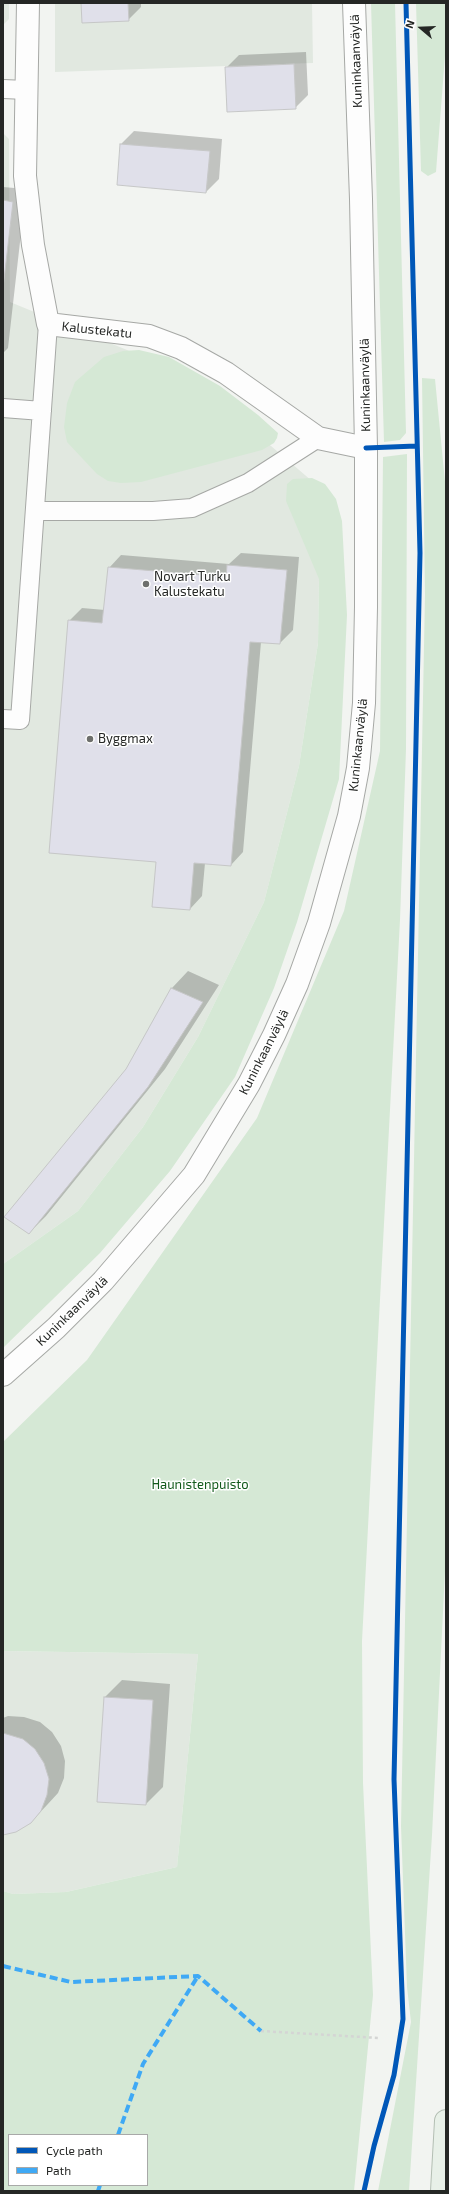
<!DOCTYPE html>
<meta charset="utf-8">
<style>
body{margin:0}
#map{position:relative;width:449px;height:2194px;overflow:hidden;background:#f2f4f1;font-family:"Exo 2",sans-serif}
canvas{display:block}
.frame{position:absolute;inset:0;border:4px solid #252725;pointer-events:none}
.legend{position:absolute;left:8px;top:2134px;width:140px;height:52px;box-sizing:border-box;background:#fff;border:1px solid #a8a9a8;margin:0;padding:5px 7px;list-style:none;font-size:12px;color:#252725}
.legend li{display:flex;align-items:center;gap:8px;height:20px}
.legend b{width:20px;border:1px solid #a8a9a8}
.north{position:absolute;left:401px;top:8px;width:40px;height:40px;-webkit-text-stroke:3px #fff;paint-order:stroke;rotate:289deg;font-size:11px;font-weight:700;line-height:16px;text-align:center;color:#252725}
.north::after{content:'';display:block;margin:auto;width:14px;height:18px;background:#252725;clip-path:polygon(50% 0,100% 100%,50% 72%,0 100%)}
</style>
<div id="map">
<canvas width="449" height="2194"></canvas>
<div class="frame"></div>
<ul class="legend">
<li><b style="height:5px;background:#0057b8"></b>Cycle path</li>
<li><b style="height:5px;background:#3fa9f5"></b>Path</li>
</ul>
<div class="north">N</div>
</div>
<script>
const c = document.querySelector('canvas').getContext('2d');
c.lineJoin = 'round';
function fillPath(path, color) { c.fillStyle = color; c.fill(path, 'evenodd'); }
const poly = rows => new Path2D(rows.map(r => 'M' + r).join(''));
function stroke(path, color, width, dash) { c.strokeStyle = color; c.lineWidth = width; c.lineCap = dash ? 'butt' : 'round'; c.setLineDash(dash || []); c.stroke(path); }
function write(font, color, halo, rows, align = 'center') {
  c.font = font + ' "Exo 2",sans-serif'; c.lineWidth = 3; c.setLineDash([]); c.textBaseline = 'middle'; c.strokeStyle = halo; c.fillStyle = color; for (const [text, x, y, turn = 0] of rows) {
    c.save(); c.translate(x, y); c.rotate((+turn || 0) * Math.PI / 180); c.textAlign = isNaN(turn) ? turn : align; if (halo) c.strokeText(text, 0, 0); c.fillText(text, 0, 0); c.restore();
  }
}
fillPath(poly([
 [3,3,9,3,9,19,3,25],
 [55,3,312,3,313,63,55,72],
 [3,133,9,139,10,302,188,375,319,487,319,579,318,643,299,766,264,902,198,1037,143,1127,78,1211,3,1264],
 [3,1651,198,1654,177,1867,66,1892,13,1894,3,1891]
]), '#e1e8e0');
fillPath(poly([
 [371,3,395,3,406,433,400,440,384,442],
 [416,3,446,3,446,43,436,172,428,176,421,171],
 [139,350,169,357,220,386,258,415,278,433,277,438,274,443,262,450,141,482,121,483,108,481,97,474,67,442,64,427,67,403,75,382,104,357,123,351],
 [422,378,435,379,446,492,446,1551,432,1835,409,2191,378,2191,411,2022,407,1987,401,1826,425,595],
 [407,454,406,749,400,920,362,1641,363,1783,373,1995,354,2191,3,2191,3,1891,13,1894,66,1892,177,1867,198,1654,3,1651,3,1442,87,1360,257,1118,344,911,380,751,383,457],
 [9,2135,147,2135,147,2185,9,2185],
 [312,478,325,484,336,499,342,521,347,615,339,779,297,922,274,988,235,1077,170,1171,100,1253,3,1348,3,1264,78,1211,143,1127,198,1037,264,902,299,766,318,643,319,579,286,501,287,484,293,479]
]), '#d5e8d5');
fillPath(poly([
 [82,3,141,3,141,7,128,20],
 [306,52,308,95,295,108,226,68,239,55],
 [134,131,222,139,219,179,206,192,118,184,121,144],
 [3,187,26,189,8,348,3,353],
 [241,553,299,557,293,630,280,643,261,642,243,852,231,865,205,863,202,896,190,909,157,861,69,621,82,608,105,610,109,568,121,555,229,564],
 [188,971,219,985,165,1069,46,1216,29,1233,127,1069,172,988],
 [122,1680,170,1684,163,1787,146,1804,105,1697],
 [8,1716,24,1717,40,1722,52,1732,61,1746,65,1761,64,1778,58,1793,47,1805,30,1823,3,1834,3,1718]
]), '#0003');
const building = poly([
 [81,3,128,3,129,21,82,23,81,3],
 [294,64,296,109,227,112,225,67,294,64],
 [120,144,210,151,206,193,117,185,120,144],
 [3,200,13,202,3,288,3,200],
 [227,565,287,570,280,644,250,642,231,866,194,863,190,910,152,907,156,862,49,853,68,620,102,623,108,567,226,577,227,565],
 [171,988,203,1002,148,1087,29,1234,4,1217,126,1069,171,988],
 [104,1697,153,1700,146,1805,97,1802,104,1697],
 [3,1733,23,1739,35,1749,44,1763,49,1779,47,1795,41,1811,31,1823,16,1832,3,1835,3,1733]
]);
fillPath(building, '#e0e0ea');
stroke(building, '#c6c7c7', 1);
const service = poly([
 [3,89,26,90],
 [3,408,42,411],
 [36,511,153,511,192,508,248,483,318,438],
 [3,719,20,720,48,324]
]);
const minor = poly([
 [28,3,25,176,33,245,48,324,149,336,181,348,226,373,318,438,366,448]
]);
const tertiary = poly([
 [3,1375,56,1328,103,1281,194,1175,249,1084,274,1035,297,984,319,923,349,816,358,768,364,703,366,607,366,448,361,199,354,3]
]);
const trunk = poly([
 [442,2191,446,2121]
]);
stroke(service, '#a6a8a5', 20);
stroke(minor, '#a6a8a5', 24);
stroke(tertiary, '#a6a8a5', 24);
stroke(trunk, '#b3beb3', 24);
stroke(poly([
 [261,2031,379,2038]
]), '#d4d5d4', 2.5, [3, 3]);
stroke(service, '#fdfdfd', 18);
stroke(minor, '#fdfdfd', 22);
stroke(tertiary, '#fdfdfd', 22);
stroke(trunk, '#e8f0e8', 22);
stroke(poly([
 [3,1966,71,1982,198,1976,261,2031],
 [118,2135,143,2064,198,1976],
 [98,2191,100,2185]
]), '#3fa9f5', 4, [8, 4]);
stroke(poly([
 [366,448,416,446],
 [364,2191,374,2146,394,2075,403,2019,394,1779,420,553,406,3]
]), '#0057b8', 5);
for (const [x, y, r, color] of [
 [146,584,4,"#6d6f6c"],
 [90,739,4,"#6d6f6c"]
]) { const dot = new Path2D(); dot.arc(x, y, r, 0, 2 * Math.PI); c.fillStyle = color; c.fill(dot); stroke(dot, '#fff', 1.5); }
write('13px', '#252725', '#fff', [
 ["Kuninkaanväylä",356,61,-92],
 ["Kalustekatu",97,330,6],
 ["Kuninkaanväylä",365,385,-91],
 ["Kuninkaanväylä",358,745,-84],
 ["Kuninkaanväylä",264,1052,-63],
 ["Kuninkaanväylä",72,1311,-44]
]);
write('13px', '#252725', '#fff', [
 ["Novart Turku",154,577],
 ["Kalustekatu",154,592],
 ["Byggmax",98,739]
], 'left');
write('13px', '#11591a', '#fff', [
 ["Haunistenpuisto",200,1485]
]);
</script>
